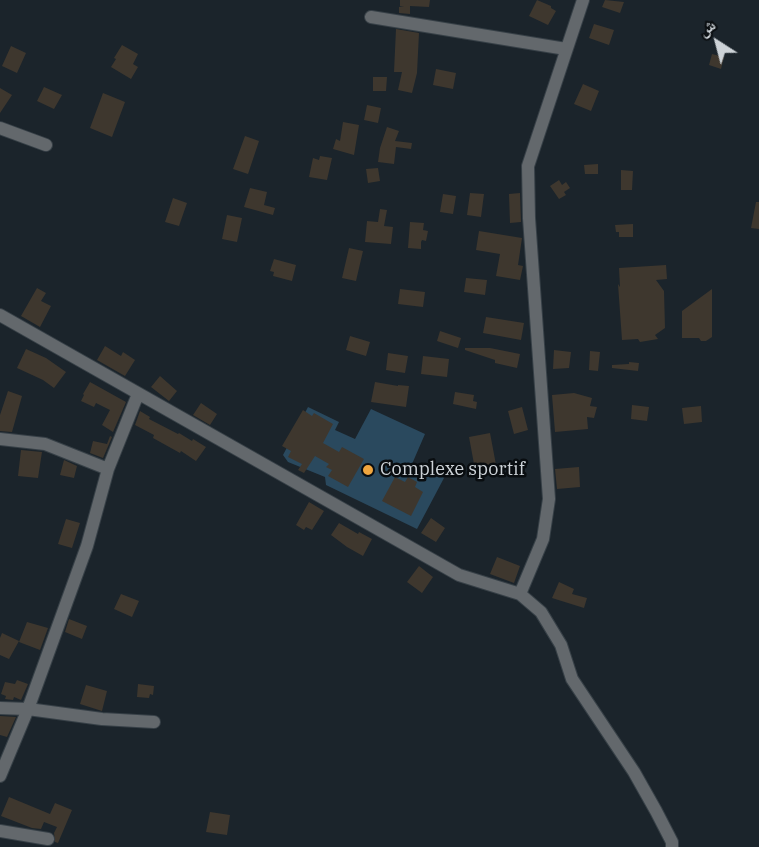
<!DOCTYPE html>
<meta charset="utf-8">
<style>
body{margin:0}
#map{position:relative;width:759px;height:847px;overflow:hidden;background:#1b242b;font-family:"IBM Plex Serif","Noto Naskh Arabic",serif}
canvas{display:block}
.north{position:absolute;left:687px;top:12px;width:60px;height:60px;-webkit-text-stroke:4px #090d10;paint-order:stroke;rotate:324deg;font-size:16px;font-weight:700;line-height:24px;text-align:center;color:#cdd3d8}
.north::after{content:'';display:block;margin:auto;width:21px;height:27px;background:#cdd3d8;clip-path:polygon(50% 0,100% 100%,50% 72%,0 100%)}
</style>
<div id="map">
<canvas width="759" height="847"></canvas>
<div class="north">ش</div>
</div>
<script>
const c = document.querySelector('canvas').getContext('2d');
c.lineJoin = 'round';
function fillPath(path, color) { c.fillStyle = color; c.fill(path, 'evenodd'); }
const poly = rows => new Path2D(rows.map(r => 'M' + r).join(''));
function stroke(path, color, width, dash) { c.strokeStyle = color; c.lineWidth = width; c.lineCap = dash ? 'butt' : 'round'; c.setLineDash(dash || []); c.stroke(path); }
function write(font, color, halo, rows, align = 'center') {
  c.font = font + ' "IBM Plex Serif",serif'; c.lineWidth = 5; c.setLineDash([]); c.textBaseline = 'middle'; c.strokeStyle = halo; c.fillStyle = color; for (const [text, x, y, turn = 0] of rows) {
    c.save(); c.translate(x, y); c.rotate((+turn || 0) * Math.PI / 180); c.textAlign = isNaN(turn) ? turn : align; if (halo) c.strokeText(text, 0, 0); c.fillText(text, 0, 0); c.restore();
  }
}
fillPath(poly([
 [308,407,339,422,335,430,355,439,371,409,425,434,412,464,444,478,417,529,326,485,325,477,288,462,283,455]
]), '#2a495e');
fillPath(poly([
 [400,0,430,0,429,7,410,6,410,14,399,13,399,7,404,6,400,6],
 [537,0,551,6,551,8,556,11,548,25,529,16],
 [605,0,624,2,620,13,602,7],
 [594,24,614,30,609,45,589,38],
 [396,29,419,33,417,73,412,93,398,90,402,72,394,72],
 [122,45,138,54,133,64,138,67,131,79,111,67,116,59,114,58],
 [11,46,26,53,17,73,2,66],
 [712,54,724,57,721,69,709,65],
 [436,69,456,73,453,89,433,85],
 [373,77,387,77,386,91,373,91],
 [583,84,599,91,591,111,574,104],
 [44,87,62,95,54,109,37,101],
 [0,88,12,95,0,113],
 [103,93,125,102,112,137,90,128],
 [367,105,381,108,378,123,364,120],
 [343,122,359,125,354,155,333,149,336,139,340,141],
 [387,127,399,131,395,141,412,143,411,149,396,147,394,164,378,162,380,148],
 [245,136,259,141,248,174,233,169],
 [320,156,332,158,327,180,309,177,313,158,319,160],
 [598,164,598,174,585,174,584,165],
 [378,168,380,181,368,183,366,169],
 [621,170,633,171,632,190,621,190],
 [559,180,562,185,566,182,570,188,564,192,566,195,559,199,550,186],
 [250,188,267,192,264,205,275,208,273,215,244,207],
 [470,193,484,194,481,217,467,215],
 [520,193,521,222,510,223,509,194],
 [443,194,456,196,453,214,440,212],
 [173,198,187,203,179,226,165,222],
 [756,202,759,202,759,229,751,228],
 [380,209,387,210,384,226,393,227,391,244,365,242,367,221,378,222],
 [227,215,242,218,237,242,222,239],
 [410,222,424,223,423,230,428,231,426,241,422,240,421,242,421,249,408,248],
 [633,224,633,237,619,237,619,232,616,232,615,225],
 [479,231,522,238,518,265,523,266,520,280,496,276,500,254,476,250],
 [349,248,363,251,356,281,342,278],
 [274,259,296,265,292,281,273,276,274,272,270,271],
 [666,265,667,279,656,280,664,291,665,328,655,335,658,339,640,342,638,339,622,340,618,284,620,287,619,268],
 [466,278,487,280,485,295,464,292],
 [37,288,46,293,41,301,51,306,40,327,21,316],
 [400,289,425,292,423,307,398,304],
 [712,289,712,337,706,341,701,341,699,338,682,338,682,311],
 [486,317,524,323,521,340,483,333],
 [440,331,461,338,458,348,437,341],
 [350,336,370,342,366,356,346,350],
 [105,346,121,356,123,352,135,360,125,376,97,360],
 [465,348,490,348,520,354,517,368,495,363,495,360,465,350],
 [26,349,46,358,66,372,54,388,43,380,17,368],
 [554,350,571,352,569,368,553,369],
 [590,351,600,352,598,371,589,370],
 [388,353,408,356,405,373,386,370],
 [423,356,449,359,447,377,421,374],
 [629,362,639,363,638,371,612,368,612,365,629,364],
 [160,376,177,391,169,401,151,387],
 [90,382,126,402,113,432,102,425,110,410,96,403,94,407,81,401,84,395,83,394],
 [375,382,398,386,398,385,409,386,406,407,371,402],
 [8,391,22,396,12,432,0,431,0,415],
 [455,392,474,395,473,401,477,402,476,409,453,404],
 [574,393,592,398,590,406,597,407,594,418,587,417,588,429,555,432,552,395],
 [201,403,217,414,210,425,193,415],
 [632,405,649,407,647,421,631,419],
 [701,406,702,422,684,424,682,408],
 [522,407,528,430,514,434,508,411],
 [303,410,312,416,314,413,333,424,323,443,339,452,342,447,364,459,348,487,328,476,332,470,326,467,329,464,315,456,304,473,298,470,302,464,288,457,291,451,282,446],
 [140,411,150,417,149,419,178,434,179,433,192,441,193,439,206,447,196,461,181,451,180,453,153,438,154,435,135,425],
 [490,433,497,470,471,474,469,465,474,464,469,437],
 [110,436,112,437,103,458,90,453,93,441,107,444],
 [21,450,42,452,38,478,18,476],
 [64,460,77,466,74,478,60,475],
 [579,467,580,487,557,489,555,469],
 [395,477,405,482,408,477,417,482,415,487,423,492,411,516,382,501],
 [309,502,324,511,312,530,306,527,304,530,296,525],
 [431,518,445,528,436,542,421,533],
 [66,519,80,523,72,548,58,544],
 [339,523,358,534,359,532,372,539,363,556,347,547,331,535],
 [497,557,520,566,514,583,490,574],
 [419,566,433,577,422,593,407,582],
 [559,582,574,589,572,594,587,598,584,608,552,598],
 [121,594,139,601,132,617,114,609],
 [69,619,87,626,82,639,65,632],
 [27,622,48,628,40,650,19,642],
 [2,633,19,641,9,659,0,655,0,638],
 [17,680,28,684,21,700,14,697,13,700,5,699,6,696,1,694,5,682,15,684],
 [138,684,154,686,153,695,150,694,149,698,137,697],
 [86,685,107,691,102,711,80,704],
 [0,716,16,717,7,737,0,735],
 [9,797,50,814,55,803,72,810,58,843,55,842,54,833,57,827,44,822,41,829,32,828,1,816],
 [210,812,230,815,227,835,206,832]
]), '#3e372e');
const minor = poly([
 [371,17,566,49],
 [0,128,46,145],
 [0,315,459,575,520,594,541,612,561,645,572,679,634,772,656,811,672,842,672,847],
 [0,439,45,444,108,469],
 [520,594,543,539,549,499,529,218,528,166,583,0],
 [0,708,28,709,102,719,154,722],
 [0,776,28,709,87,546,108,469,138,394],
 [0,831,48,839]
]);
stroke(minor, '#374047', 14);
stroke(minor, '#63686c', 12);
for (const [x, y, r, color] of [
 [368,470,6,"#f0a63f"]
]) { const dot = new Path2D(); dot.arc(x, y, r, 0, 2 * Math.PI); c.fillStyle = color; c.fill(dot); stroke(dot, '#090d10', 2); }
write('18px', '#cdd3d8', '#090d10', [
 ["Complexe sportif",380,470]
], 'left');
</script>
